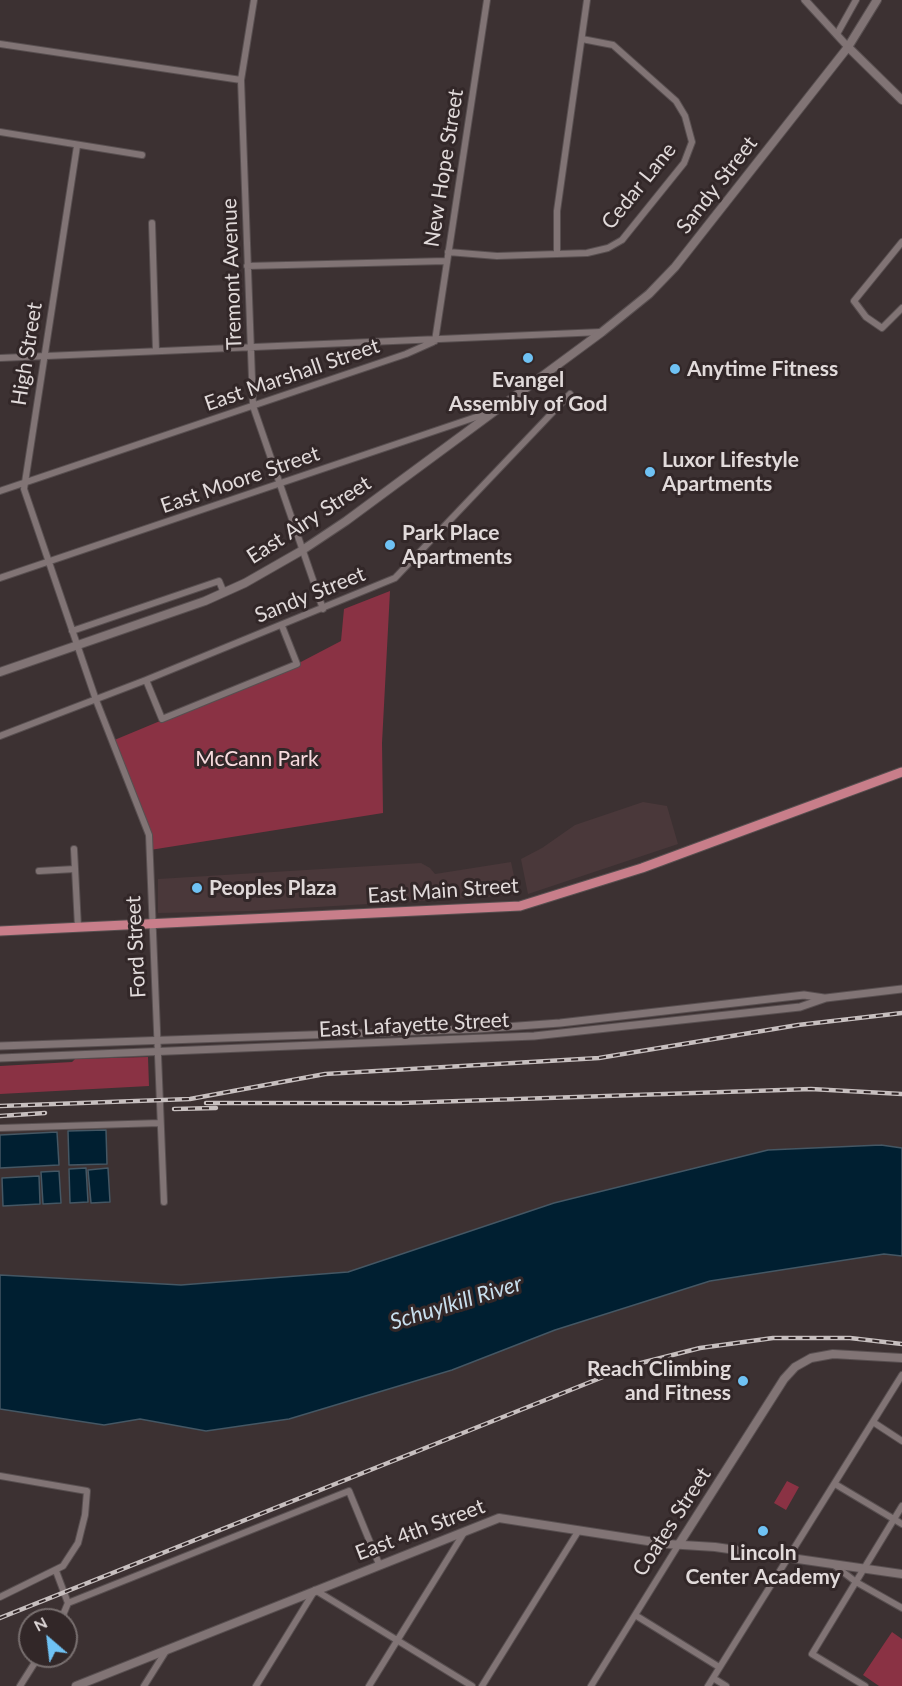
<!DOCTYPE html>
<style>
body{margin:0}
#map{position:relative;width:902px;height:1686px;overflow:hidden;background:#3c3132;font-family:Lato,sans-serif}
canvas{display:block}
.north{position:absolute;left:18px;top:1608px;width:60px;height:60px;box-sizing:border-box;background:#322728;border:2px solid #786f6f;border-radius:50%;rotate:332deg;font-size:16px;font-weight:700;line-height:24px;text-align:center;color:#e1dada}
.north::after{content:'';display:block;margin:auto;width:21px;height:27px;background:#6fc2f4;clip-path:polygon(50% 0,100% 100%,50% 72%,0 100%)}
</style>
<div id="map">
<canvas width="902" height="1686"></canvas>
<div class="north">N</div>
</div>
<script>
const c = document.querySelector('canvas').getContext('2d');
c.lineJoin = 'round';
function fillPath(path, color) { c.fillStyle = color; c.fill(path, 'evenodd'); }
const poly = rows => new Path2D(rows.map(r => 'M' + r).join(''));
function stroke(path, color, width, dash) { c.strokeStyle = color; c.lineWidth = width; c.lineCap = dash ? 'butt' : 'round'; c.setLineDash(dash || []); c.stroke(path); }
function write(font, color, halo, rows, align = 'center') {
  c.font = font + ' Lato,sans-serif'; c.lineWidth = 6; c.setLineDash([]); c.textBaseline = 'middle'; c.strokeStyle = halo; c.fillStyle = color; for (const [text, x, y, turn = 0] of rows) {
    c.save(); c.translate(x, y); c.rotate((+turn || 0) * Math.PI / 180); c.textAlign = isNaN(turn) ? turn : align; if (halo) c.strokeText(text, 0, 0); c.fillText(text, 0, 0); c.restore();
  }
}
fillPath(poly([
 [643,802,667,806,678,844,528,894,521,859,542,848,575,825],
 [511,862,518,895,251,911,158,913,158,879,421,863,430,868,435,874]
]), '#4a383a');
fillPath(poly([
 [390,591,382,743,383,813,150,850,149,835,112,741,297,664,341,641,344,609],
 [148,1057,149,1086,0,1094,0,1066,72,1062,75,1059],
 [787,1481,799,1487,786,1510,774,1503],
 [892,1632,902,1639,902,1686,879,1686,863,1675]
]), '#8a3244');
const water = poly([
 [106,1130,107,1164,69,1165,68,1131,106,1130],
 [57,1132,59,1165,0,1168,0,1135,57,1132],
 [881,1145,902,1148,902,1256,884,1254,710,1281,555,1330,452,1370,289,1419,206,1431,140,1419,104,1425,0,1409,0,1275,181,1285,348,1272,554,1203,768,1150,881,1145],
 [86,1168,88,1202,70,1203,69,1169,86,1168],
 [108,1168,110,1202,91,1203,88,1170,108,1168],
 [59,1171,61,1203,43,1204,41,1172,59,1171],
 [39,1176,40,1204,3,1206,2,1178,39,1176]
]);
fillPath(water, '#001f31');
stroke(water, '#445764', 1.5);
const minor = poly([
 [254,0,241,80,253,406,323,609],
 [837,34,856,0],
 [0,44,241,80],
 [0,132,142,155],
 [77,146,24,489,96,700,149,835,164,1202],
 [152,223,156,351],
 [902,242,854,301,866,317,882,328,902,308],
 [448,252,497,256,587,253,608,248,622,240,684,163,692,142,685,116,676,101,613,45,582,39],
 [557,254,557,211,587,0],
 [247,266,446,261],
 [435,341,487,0],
 [0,358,601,332],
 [0,491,406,354,433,342],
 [0,578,488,413],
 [72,631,219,581,224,593],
 [146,680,162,719,297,664,282,626],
 [0,736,146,680,395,578,570,394],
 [74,849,78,927],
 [39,871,75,869],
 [0,1128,160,1123],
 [873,1422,902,1441],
 [0,1476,87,1491,85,1515,78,1543,63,1566,0,1597],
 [835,1484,902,1524],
 [834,1565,856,1582,902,1608],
 [56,1571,68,1603,61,1620],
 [68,1603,349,1491,379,1564],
 [635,1615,719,1667],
 [713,1678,726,1686],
 [20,1686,39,1656],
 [144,1686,166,1651],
 [256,1686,315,1590,472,1686],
 [369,1686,465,1531],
 [482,1686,579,1530],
 [591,1686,679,1544],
 [708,1686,902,1375],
 [865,1686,812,1654,902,1506]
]);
const tertiary = poly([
 [805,0,848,47],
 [0,1046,477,1029,560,1023,804,995,824,998],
 [0,1058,534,1036,800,1007,826,998,902,989]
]);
const secondary = poly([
 [848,47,902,100],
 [0,672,205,601,245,583,301,551,346,521,602,332,649,294,675,267,848,47,877,0],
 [679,1544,784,1379,795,1367,811,1358,833,1354,902,1358],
 [76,1686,499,1518,667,1544,715,1547,902,1574]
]);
const primary = poly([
 [0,931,520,906,642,868,902,772]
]);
stroke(minor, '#584f50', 8);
stroke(tertiary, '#584f50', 9);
stroke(secondary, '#584f50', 10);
stroke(primary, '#584f50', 11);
stroke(minor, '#817475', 6);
stroke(tertiary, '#817475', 7);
stroke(secondary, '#817475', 8);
stroke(primary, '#c87e8a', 9);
const rail = poly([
 [206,1103,401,1103,811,1089,902,1094],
 [0,1106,190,1099,325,1074,599,1058,798,1025,902,1013],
 [174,1109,216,1108],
 [0,1116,45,1113],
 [0,1618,633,1365,700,1348,773,1338,850,1338,902,1344]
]);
stroke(rail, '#c7bfbf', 4.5);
stroke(rail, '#322728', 2, [7]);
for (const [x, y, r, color] of [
 [528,358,6,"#6fc2f4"],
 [675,369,6,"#6fc2f4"],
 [650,472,6,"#6fc2f4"],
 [390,545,6,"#6fc2f4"],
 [197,888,6,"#6fc2f4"],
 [743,1381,6,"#6fc2f4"],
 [763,1531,6,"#6fc2f4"]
]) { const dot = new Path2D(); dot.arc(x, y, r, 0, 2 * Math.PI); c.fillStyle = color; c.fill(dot); stroke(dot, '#322728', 2); }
write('21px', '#e1dada', '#322728', [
 ["New Hope Street",444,168,-81],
 ["Sandy Street",717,185,-52],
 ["Cedar Lane",639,186,-51],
 ["Tremont Avenue",232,274,-92],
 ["High Street",27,354,-81],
 ["East Marshall Street",292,375,-19],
 ["East Moore Street",240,480,-19],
 ["East Airy Street",309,520,-33],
 ["Sandy Street",310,595,-22],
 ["East Main Street",443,891,-4],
 ["Ford Street",136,947,-93],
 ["East Lafayette Street",414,1025,-3],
 ["Coates Street",672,1522,-57],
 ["East 4th Street",420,1530,-21]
]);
write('bold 21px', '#e1dada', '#322728', [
 ["Anytime Fitness",687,369],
 ["Evangel",528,380,"center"],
 ["Assembly of God",528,404,"center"],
 ["Luxor Lifestyle",662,460],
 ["Apartments",662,484],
 ["Park Place",402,533],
 ["Apartments",402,557],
 ["Peoples Plaza",209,888],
 ["Reach Climbing",731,1369,"right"],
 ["and Fitness",731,1393,"right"],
 ["Lincoln",763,1553,"center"],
 ["Center Academy",763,1577,"center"]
], 'left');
write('21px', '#f8dbde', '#322728', [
 ["McCann Park",257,759]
]);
write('italic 22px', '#c8dfee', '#322728', [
 ["Schuylkill River",456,1303,-17]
]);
</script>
